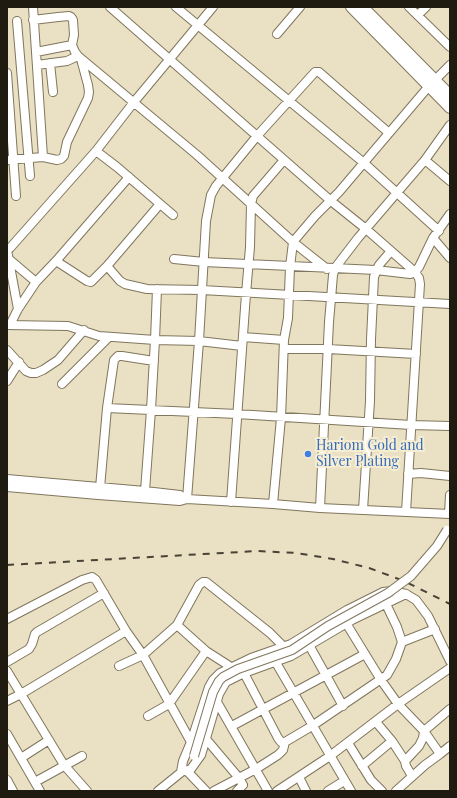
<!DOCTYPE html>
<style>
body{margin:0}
#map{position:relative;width:457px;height:798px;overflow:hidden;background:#eae0c4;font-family:"Playfair Display",serif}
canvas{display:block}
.frame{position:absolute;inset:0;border:8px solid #1f1b11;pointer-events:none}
</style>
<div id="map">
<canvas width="457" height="798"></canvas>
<div class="frame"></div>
</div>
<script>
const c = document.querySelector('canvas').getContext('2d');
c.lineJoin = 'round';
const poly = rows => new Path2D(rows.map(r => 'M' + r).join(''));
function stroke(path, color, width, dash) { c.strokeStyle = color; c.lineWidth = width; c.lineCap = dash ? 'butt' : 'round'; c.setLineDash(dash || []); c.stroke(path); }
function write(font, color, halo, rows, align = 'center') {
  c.font = font + ' "Playfair Display",serif'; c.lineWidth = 4; c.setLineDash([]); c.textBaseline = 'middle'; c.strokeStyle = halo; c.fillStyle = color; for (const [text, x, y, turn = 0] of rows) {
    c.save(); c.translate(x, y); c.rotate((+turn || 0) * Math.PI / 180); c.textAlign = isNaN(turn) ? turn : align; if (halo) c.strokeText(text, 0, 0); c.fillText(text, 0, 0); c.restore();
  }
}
const minor = poly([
 [33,7,43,157],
 [110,7,331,201,366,229,415,272,419,278,420,284,406,512],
 [176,7,364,163,439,231],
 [409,7,450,47],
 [418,15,426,7],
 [33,20,58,17,69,16,71,17,73,20,74,35,72,45,75,52,78,56,197,155,293,242,327,269],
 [17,21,30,176],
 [277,34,300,7],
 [36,52,72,45],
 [50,63,53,92],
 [37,65,67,61,78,56],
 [7,73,16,196],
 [7,160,43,157,57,160,61,159,64,156,67,142,88,98,89,92,88,85,81,59],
 [425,160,450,181],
 [173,215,117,167,96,151,134,102,213,7],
 [433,238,450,258],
 [7,250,10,248,96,151],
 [7,250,18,309],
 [174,259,204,262,376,270,410,274,415,272,419,267,433,238,450,214],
 [10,260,36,282],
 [56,261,87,281,91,282,107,266,160,204],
 [107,266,120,281,125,284,147,289,202,290,450,304],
 [7,325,68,326,99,336,155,340,157,289],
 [10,325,18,309,36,282,56,261,129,177],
 [243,337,284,340],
 [284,349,328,349,416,354],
 [7,350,26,371,31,373,36,373,43,370,58,360,84,330],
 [7,381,19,362],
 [62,384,109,337],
 [107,408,237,414,411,425,450,426],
 [408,474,421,473,450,476],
 [7,479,145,491,180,495,183,499],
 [7,487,98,495,180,501,187,499,273,504,320,508,450,514],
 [100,488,107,408,114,360,118,356,122,356,154,361],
 [145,491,151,410,155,340,199,341,242,346],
 [187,499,199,341,206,221,211,195,216,186,257,136,315,72,319,72,389,133],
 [231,502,246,294,250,247,251,204,253,196,284,160],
 [273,504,281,418,284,340,288,318,290,267,293,242,315,216,339,192,429,86,450,65],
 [320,508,329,322,333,275,335,268,358,238,425,160,450,125],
 [363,510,370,401,371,339,374,277,379,265,391,251],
 [449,514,450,495],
 [406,594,352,620,291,656,244,673,226,682,219,694,201,755,191,769,181,772,183,761,191,742,209,687,213,680,220,673,251,658,291,644,347,610,383,592,392,591,406,594,416,600,428,616,450,661],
 [386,604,397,627,402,642],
 [7,619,82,580,92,577,96,580,126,631,143,655,191,742],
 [346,623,381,680,398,704,424,731,440,754,450,746],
 [177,625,199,585,203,582,206,582,270,633,284,647],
 [309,645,343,706],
 [206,651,231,667],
 [275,661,351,791],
 [7,662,29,649,32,644,35,634,37,632,104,593],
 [119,666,143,655,177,625,206,651,169,704,148,716],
 [7,671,64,765,87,791],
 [244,673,278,738,281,742,285,742,312,726,387,675,396,659,402,642,435,629],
 [7,701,21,694,126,631],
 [217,702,268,791],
 [376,722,392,741,405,761],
 [232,726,365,654],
 [7,734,40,791],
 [206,739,239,778,243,785,237,791],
 [348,743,371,780,382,791],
 [21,758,49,740],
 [362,766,392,741],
 [187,771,206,791],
 [412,776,406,766,405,761,419,746,423,738,424,731,450,709],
 [299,777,306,791],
 [7,780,13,791],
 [35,782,82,756],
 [158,791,184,770],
 [214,791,256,769,278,755,283,750,285,742],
 [277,791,330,756,398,704,450,668],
 [328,791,344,781],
 [396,791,425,765,440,754]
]);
const major = poly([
 [351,7,450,108],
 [363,7,450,95]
]);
stroke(minor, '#80765d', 10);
stroke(major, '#80765d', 12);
stroke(minor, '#fff', 8);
stroke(major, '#fff', 10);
stroke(poly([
 [7,565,258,551,296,553,333,559,369,568,404,581,450,604]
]), '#484335', 2, [7, 7]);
const minorBridge = poly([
 [194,756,213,692,219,681,223,677,238,669,292,650,328,626,388,593,411,576,437,546,447,530]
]);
stroke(minorBridge, '#80765d', 10, []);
stroke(minorBridge, '#fff', 8);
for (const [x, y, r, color] of [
 [308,454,4,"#3f7fe0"]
]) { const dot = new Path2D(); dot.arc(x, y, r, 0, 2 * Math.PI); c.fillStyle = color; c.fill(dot); stroke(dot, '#f7edd1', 1.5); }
write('14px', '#366cbe', '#f7edd1', [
 ["Hariom Gold and",316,446],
 ["Silver Plating",316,462]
], 'left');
</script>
